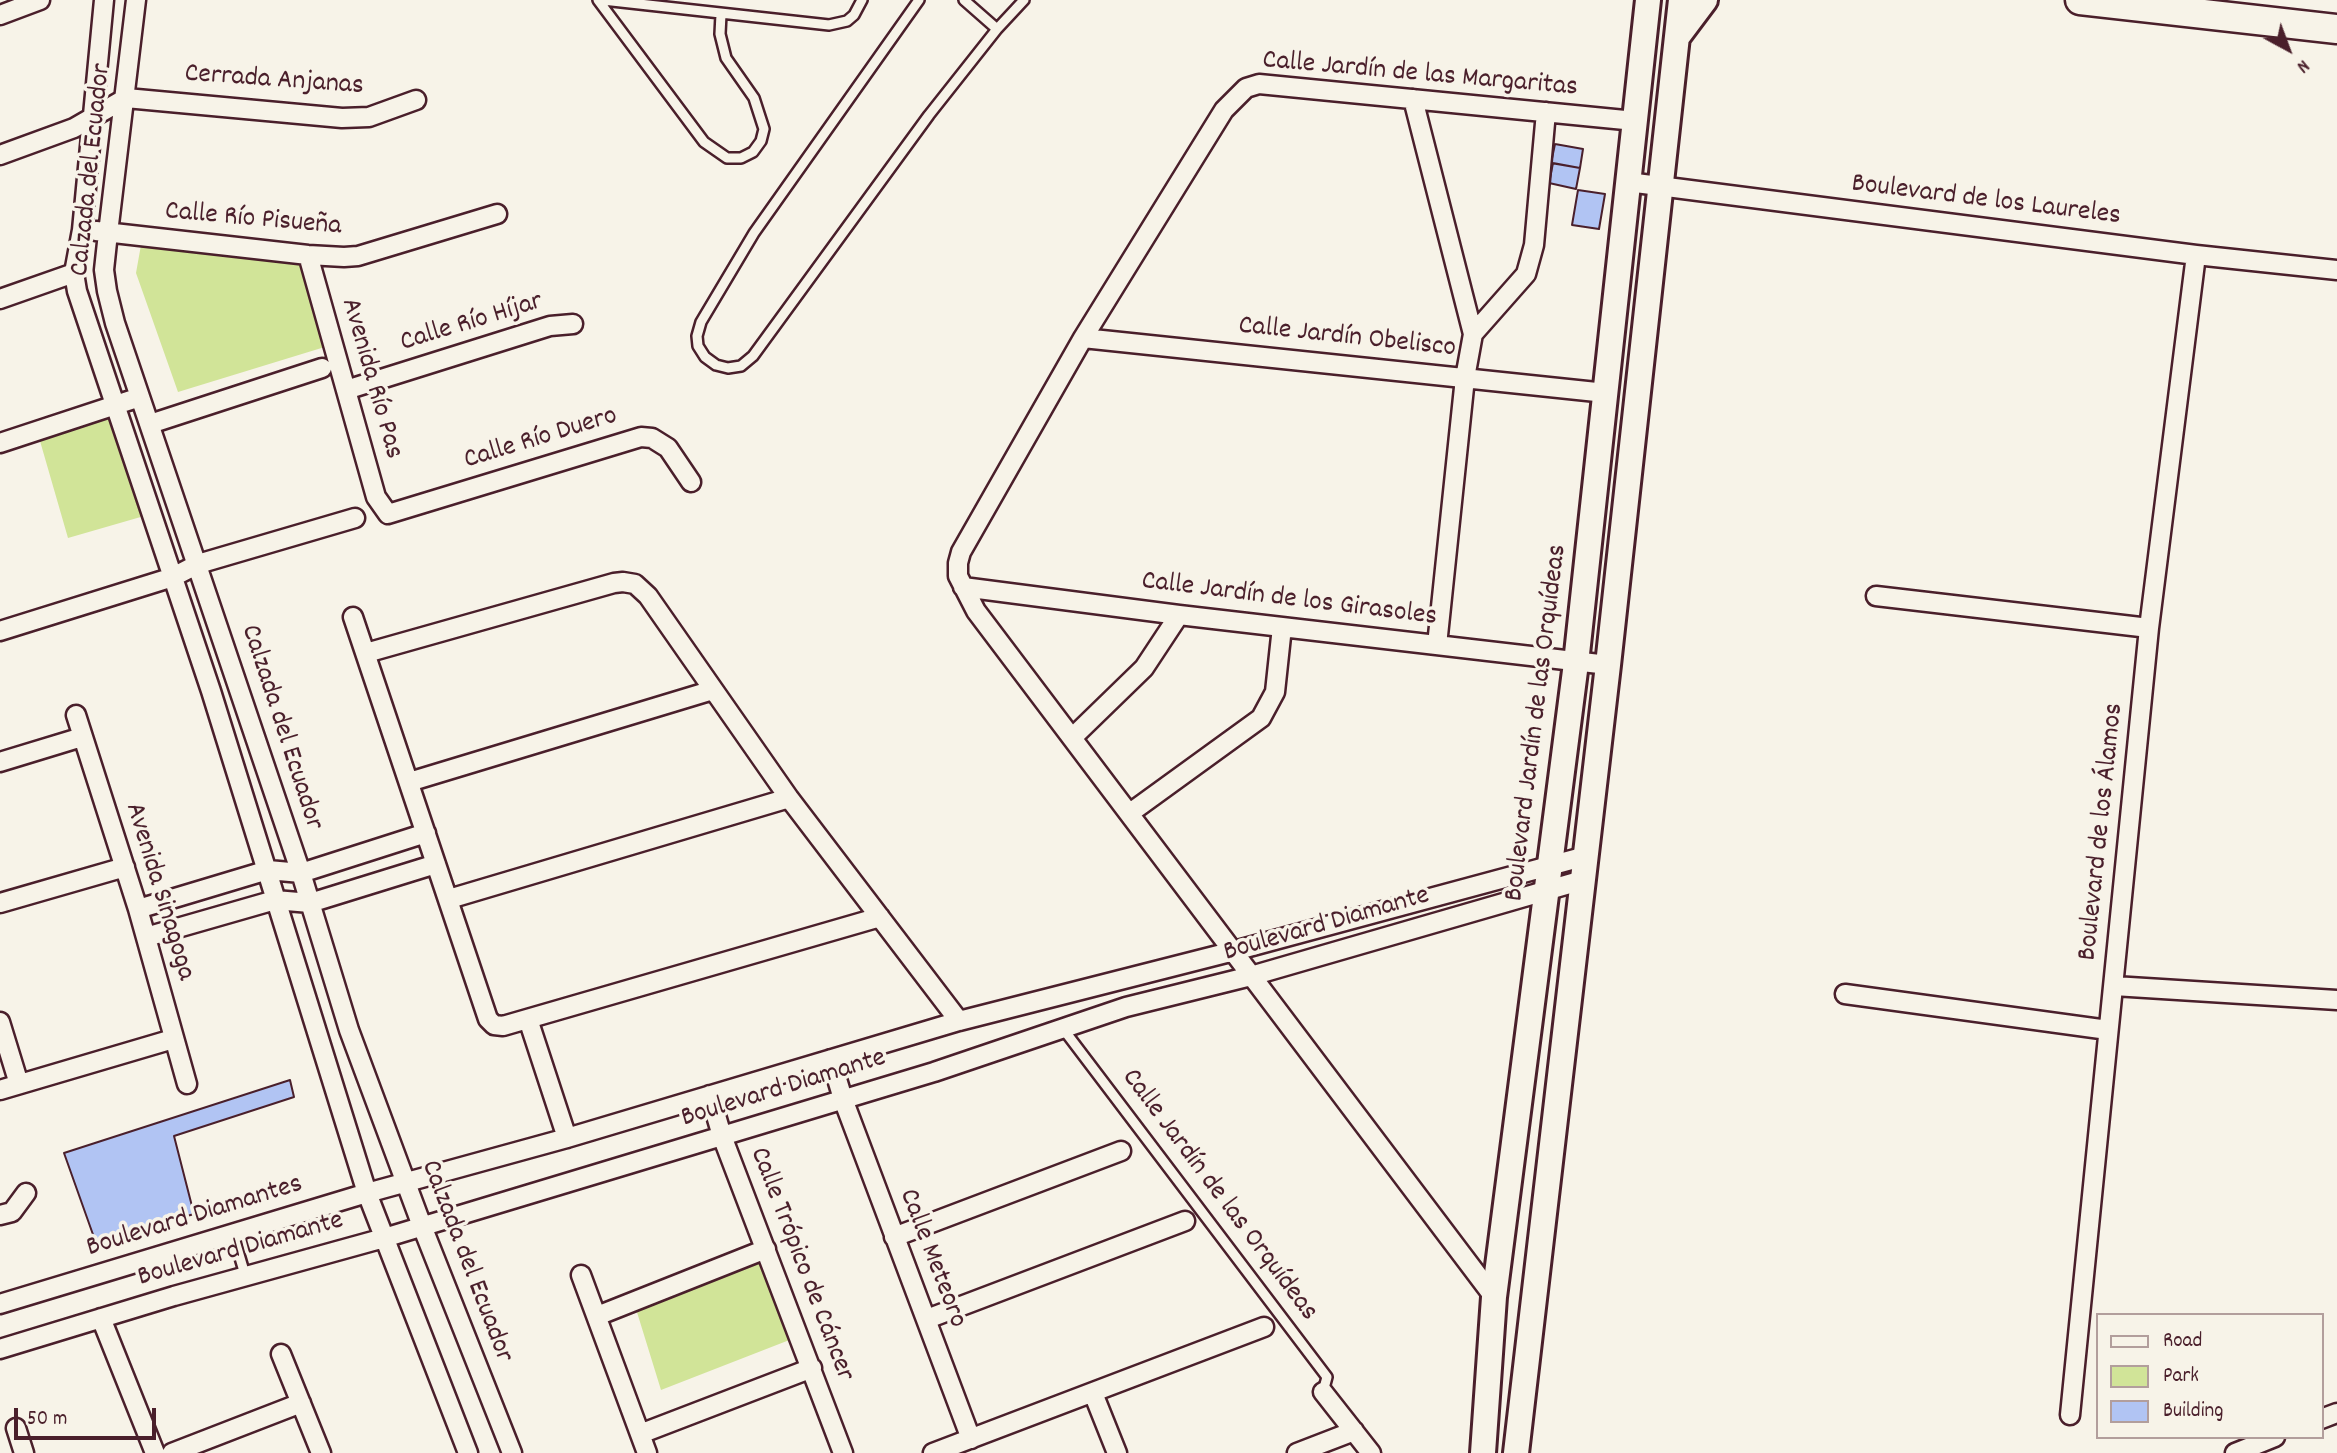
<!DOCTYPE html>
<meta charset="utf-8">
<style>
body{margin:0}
#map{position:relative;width:2337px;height:1453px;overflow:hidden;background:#f7f3e8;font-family:Dekko,sans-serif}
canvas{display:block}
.legend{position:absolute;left:2096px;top:1313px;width:228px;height:126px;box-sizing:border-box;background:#f7f3e8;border:2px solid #b29e9c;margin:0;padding:9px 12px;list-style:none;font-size:21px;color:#4a1f2b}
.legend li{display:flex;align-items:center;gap:14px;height:35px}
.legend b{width:35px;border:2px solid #b29e9c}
.north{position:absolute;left:2253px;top:14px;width:70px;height:70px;-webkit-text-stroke:5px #f7f3e8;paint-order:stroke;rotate:139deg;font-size:19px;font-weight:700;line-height:28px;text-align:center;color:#4a1f2b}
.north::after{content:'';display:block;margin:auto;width:24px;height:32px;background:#4a1f2b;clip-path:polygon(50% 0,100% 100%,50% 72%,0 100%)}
.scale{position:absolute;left:14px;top:1408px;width:142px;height:32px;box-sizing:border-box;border:4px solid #4a1f2b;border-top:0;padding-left:9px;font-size:21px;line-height:24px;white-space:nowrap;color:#4a1f2b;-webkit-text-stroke:5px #f7f3e8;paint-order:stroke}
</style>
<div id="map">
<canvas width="2337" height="1453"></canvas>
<ul class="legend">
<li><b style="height:9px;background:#f7f3e8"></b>Road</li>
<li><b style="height:19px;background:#d1e498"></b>Park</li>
<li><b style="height:19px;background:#b1c4f3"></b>Building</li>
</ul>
<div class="north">N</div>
<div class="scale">50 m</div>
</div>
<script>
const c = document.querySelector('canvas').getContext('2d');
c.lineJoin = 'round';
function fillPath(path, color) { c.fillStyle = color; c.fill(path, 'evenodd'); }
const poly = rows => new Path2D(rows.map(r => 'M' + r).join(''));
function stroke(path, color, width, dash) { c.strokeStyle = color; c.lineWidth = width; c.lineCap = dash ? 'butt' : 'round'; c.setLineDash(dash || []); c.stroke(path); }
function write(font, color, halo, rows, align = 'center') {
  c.font = font + ' Dekko,sans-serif'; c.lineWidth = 7; c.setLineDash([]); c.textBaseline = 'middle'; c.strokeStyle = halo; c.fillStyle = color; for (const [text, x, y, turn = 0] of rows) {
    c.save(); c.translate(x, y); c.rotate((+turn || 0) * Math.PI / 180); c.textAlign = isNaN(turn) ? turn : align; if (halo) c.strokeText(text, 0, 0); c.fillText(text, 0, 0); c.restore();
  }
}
fillPath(poly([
 [141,245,302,260,328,346,178,392,136,273],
 [119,414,151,514,68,538,40,441],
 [761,1263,792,1339,661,1390,636,1309]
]), '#d1e498');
const building = poly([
 [1555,144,1583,149,1580,168,1551,163,1555,144],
 [1553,163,1580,168,1576,189,1549,183,1553,163],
 [1578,190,1605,194,1599,229,1572,225,1578,190],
 [290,1080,294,1097,174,1136,194,1214,96,1243,64,1153,290,1080]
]);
fillPath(building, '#b1c4f3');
stroke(building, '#4a1f2b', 2);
const lane = poly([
 [598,0,704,142,727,158,741,158,753,152,761,141,764,129,754,98,726,58,720,34,721,14],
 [603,0,829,25,847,21,854,15,862,0],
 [919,0,754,233,701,322,697,336,698,346,705,357,716,365,728,368,741,366,753,356,929,115,997,29,1024,0],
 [964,0,997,29],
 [1064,1030,1327,1377,1323,1392],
 [233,1234,246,1278]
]);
const street = poly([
 [104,0,82,230,74,273,77,291,211,691,367,1193,468,1453],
 [136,0,108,233,104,270,107,291,115,323,301,873,349,1030,422,1226,512,1453],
 [0,15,40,0],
 [1413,99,1473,334],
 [0,155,74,128,126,98,342,118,369,117,416,100],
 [1628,182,2196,255,2337,270],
 [96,231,308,255,344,257,358,256,497,214],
 [308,255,376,497,388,514,641,437,652,438,668,448,691,482],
 [0,299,74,273],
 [1083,338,1606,393],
 [346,390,550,326,573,324],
 [150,424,322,368],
 [0,443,140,397],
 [963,587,1179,615,1608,665],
 [1876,596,2149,628],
 [353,617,488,1019,494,1025,503,1026,880,917],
 [0,631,173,577,198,564,355,518],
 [1437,645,1465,378,1473,334,1526,274,1534,245,1546,112],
 [366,653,614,583,623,582,635,584,648,596,789,798,959,1021],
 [76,715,138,909,187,1084],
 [1073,737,1144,668,1179,615],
 [0,762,82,737],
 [409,782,713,690],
 [1130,813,1261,718,1275,692,1282,627],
 [449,899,789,798],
 [0,903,125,867],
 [138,909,268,870,301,873,426,833],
 [146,937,275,900,310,903,436,864],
 [2114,986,2337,1000],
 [1845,994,2108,1030],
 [528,1019,567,1138],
 [0,1022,19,1084],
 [831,1059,843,1099,971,1439],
 [0,1090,173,1039],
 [710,1095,722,1136,843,1453],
 [0,1215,12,1212,26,1193],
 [894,1237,1121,1151],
 [581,1275,647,1453],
 [1494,1297,976,611,958,576,958,563,961,552,1083,338,1224,110,1246,88,1259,84,1635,121],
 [0,1304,367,1193,567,1138,959,1021,1234,951,1586,856],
 [597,1316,766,1249],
 [101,1318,155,1453],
 [927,1319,1185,1221],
 [0,1349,174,1296,384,1238,722,1136,934,1072,1126,1007,1251,976,1583,880],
 [281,1354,321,1453],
 [1323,1392,1371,1453],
 [1093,1393,1117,1453],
 [2070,1415,2149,628,2196,255],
 [2321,1419,2337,1413],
 [16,1428,24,1453],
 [640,1434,812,1368],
 [172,1453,301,1403],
 [933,1453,1264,1327],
 [1297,1453,1354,1431],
 [2235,1453,2275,1437]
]);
const secondary = poly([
 [1678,36,1705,0],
 [1483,1453,1494,1297,1576,663,1648,0],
 [1516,1453,1608,665,1681,0]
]);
const primary = poly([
 [2080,0,2337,29]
]);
stroke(lane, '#4a1f2b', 14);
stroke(street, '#4a1f2b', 23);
stroke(secondary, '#4a1f2b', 30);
stroke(primary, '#4a1f2b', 33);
stroke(lane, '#f7f3e8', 9);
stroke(street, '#f7f3e8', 18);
stroke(secondary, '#f7f3e8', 24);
stroke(primary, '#f7f3e8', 28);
write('28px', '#4a1f2b', '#f7f3e8', [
 ["Calle Jardín de las Margaritas",1420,76,5],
 ["Cerrada Anjanas",274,82,4],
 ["Calzada del Ecuador",93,170,-84],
 ["Boulevard de los Laureles",1986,202,7],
 ["Calle Río Pisueña",253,221,5],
 ["Calle Río Híjar",472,324,-17],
 ["Calle Jardín Obelisco",1347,339,6],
 ["Avenida Río Pas",370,379,74],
 ["Calle Río Duero",541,440,-17],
 ["Calle Jardín de los Girasoles",1289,601,7],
 ["Boulevard Jardín de las Orquídeas",1538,723,-83],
 ["Calzada del Ecuador",280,728,72],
 ["Boulevard de los Álamos",2103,832,-84],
 ["Avenida Sinagoga",158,892,73],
 ["Boulevard Diamante",1327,926,-16],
 ["Boulevard Diamante",784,1090,-17],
 ["Calle Jardín de las Orquídeas",1218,1196,53],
 ["Boulevard Diamantes",195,1218,-17],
 ["Boulevard Diamante",241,1251,-16],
 ["Calle Meteoro",931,1259,69],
 ["Calzada del Ecuador",465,1262,69],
 ["Calle Trópico de Cáncer",800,1265,69]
]);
</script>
